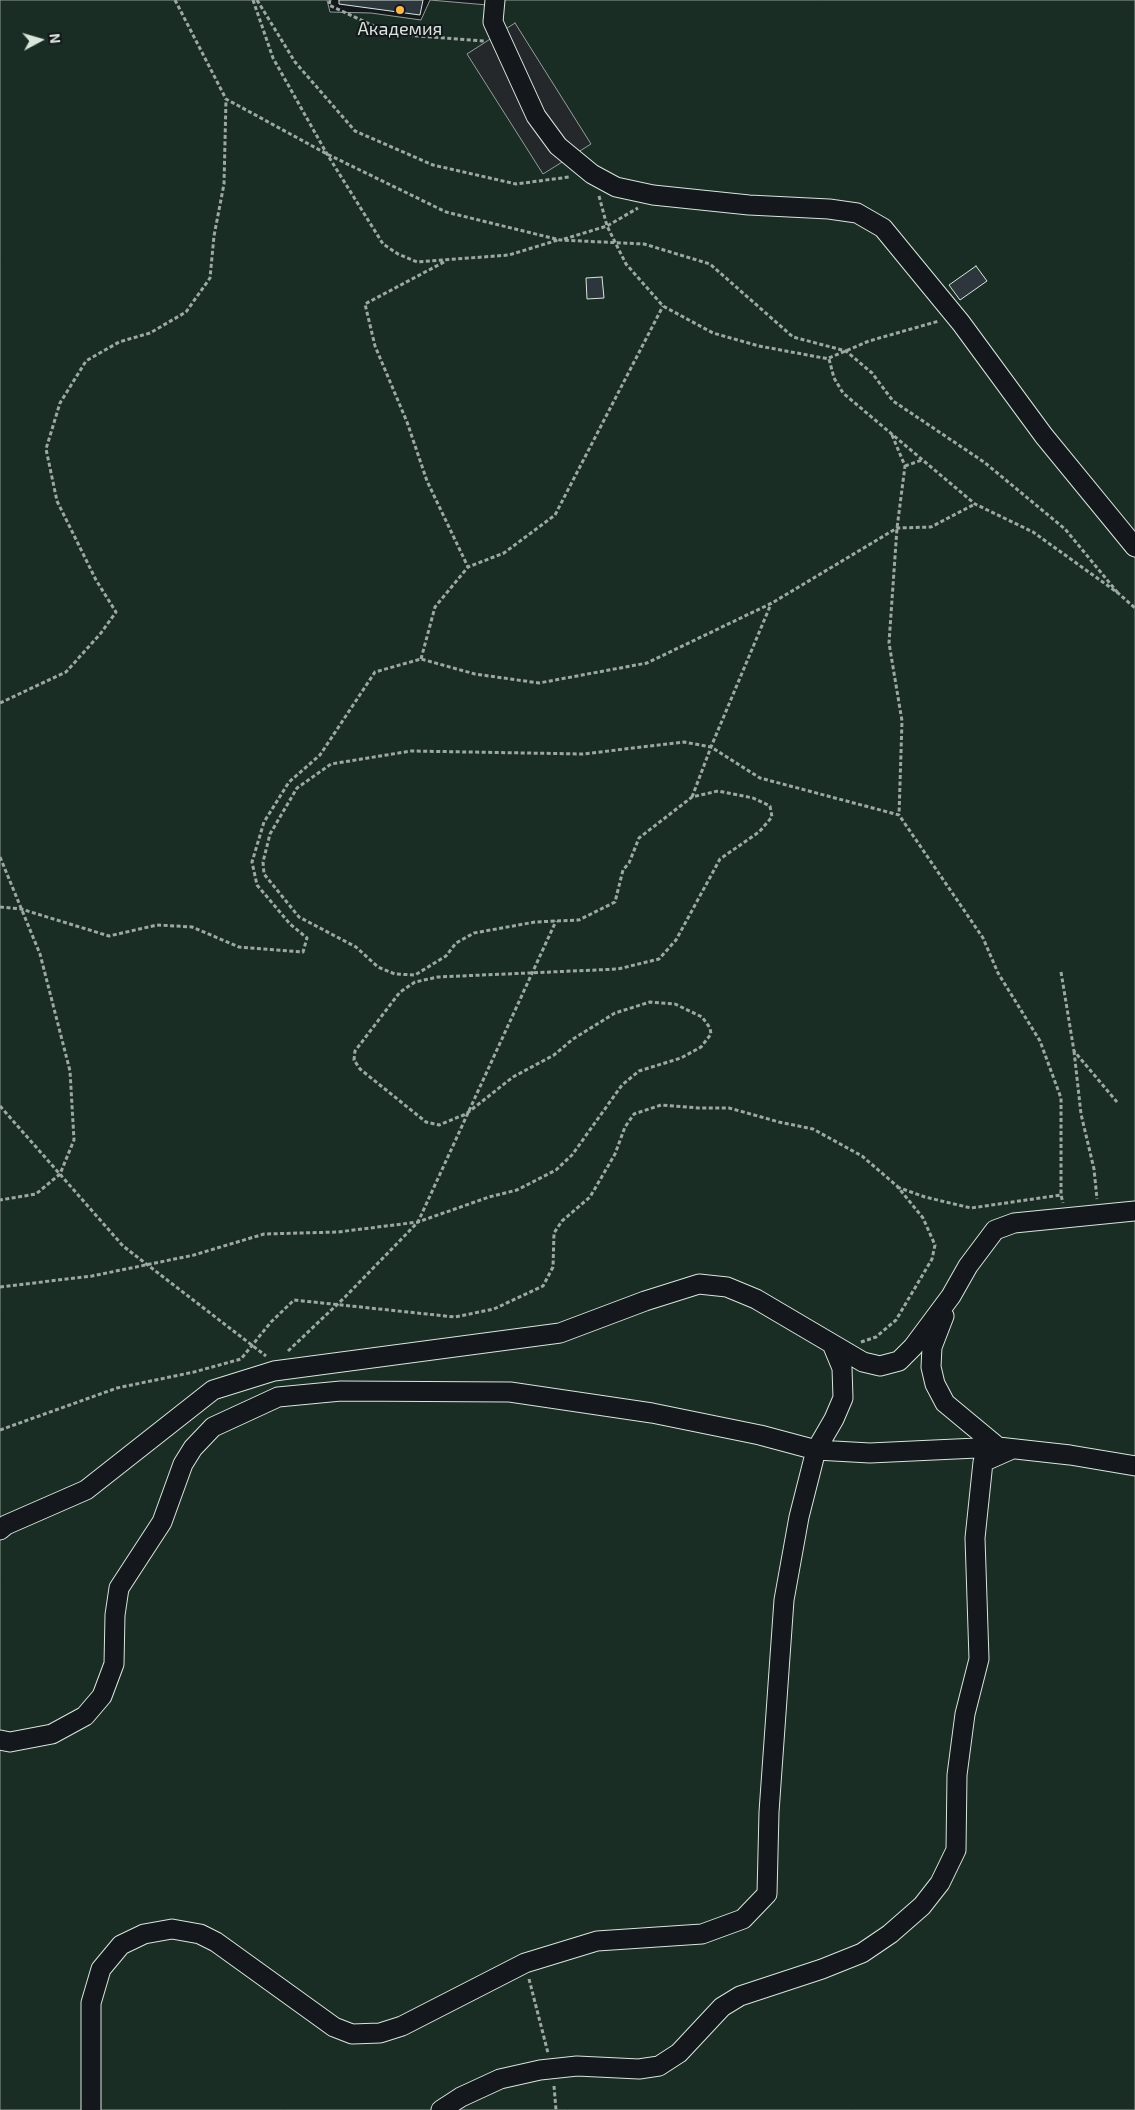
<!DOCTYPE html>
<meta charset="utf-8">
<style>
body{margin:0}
#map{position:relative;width:1135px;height:2110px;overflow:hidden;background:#14181c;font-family:"Exo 2",sans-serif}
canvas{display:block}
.north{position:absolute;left:15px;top:15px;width:50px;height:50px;-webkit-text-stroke:4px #14181c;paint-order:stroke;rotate:84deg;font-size:14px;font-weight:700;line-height:20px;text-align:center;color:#d8e6dc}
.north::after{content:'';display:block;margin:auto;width:18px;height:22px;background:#d8e6dc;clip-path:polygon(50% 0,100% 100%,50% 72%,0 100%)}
</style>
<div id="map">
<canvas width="1135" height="2110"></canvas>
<div class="north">N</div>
</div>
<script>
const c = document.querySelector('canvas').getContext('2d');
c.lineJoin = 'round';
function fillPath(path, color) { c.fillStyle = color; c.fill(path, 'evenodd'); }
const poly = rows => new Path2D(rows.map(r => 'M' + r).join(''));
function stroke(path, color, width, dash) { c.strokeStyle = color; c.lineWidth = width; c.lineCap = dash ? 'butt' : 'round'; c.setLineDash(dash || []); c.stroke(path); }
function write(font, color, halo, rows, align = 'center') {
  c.font = font + ' "Exo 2",sans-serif'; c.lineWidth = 4; c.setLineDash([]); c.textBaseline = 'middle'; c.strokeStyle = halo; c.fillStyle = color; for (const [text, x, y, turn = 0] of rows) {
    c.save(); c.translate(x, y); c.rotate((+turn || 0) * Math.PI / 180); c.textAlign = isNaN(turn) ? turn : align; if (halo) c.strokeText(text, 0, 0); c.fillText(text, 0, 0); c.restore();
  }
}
const green = poly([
 [0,0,327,0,330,12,371,13,421,20,430,0,499,6,502,0,1135,0,1135,2110,0,2110,0,0]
]);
fillPath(green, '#1a2d24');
stroke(green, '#939e99', 1);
const parking = poly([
 [515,23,591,144,543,174,467,54,515,23]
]);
fillPath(parking, '#24282b');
stroke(parking, '#939e99', 1);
const building = poly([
 [339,0,423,0,420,15,339,4,339,0],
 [976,266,987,281,960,300,949,285,976,266],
 [602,277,604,298,587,299,586,278,602,277]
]);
fillPath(building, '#2c363c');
stroke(building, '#d8e6dc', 1);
const minor = poly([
 [495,0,493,22,536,116,558,146,592,174,616,187,653,195,749,205,829,209,857,213,883,228,961,323,1044,436,1135,547],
 [944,1316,932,1347,931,1367,935,1384,945,1403,998,1447],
 [0,1530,6,1525,86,1490,213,1390,274,1371,560,1333,645,1301,699,1284,727,1287,756,1299,863,1362,880,1366,899,1361,913,1347,951,1296,968,1266,995,1230,1014,1223,1135,1211],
 [0,1740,10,1742,52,1734,85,1716,102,1696,114,1664,115,1615,119,1588,162,1522,183,1464,193,1448,213,1427,278,1397,341,1391,510,1392,652,1413,760,1435,816,1450,870,1453,998,1447,1070,1455,1135,1466],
 [91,2110,91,2003,101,1969,121,1945,144,1934,172,1929,200,1934,216,1942,334,2027,352,2034,380,2033,402,2026,525,1963,597,1941,702,1934,743,1919,767,1894,769,1812,784,1600,799,1517,816,1450,834,1419,843,1398,842,1368,832,1344],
 [441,2110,461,2097,500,2079,540,2070,577,2066,639,2069,659,2066,679,2053,722,2007,740,1996,822,1969,862,1953,890,1934,922,1906,940,1883,956,1850,957,1775,965,1714,979,1659,975,1538,983,1462,1010,1450]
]);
stroke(minor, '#d8e6dc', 21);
stroke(poly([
 [175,0,226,99,327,154,446,212,560,240,644,244,710,264,793,337,846,351,872,373,893,401,984,462,1065,529,1118,593],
 [253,0,273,58,327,154,383,244,398,254,417,262,509,255,558,240],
 [257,0,295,62,355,131,433,165,516,184,569,177],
 [330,0,329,5,391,34,484,41],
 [599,196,607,226,626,264,663,306,713,333,759,346,829,359,834,378,843,393,975,504,1033,532,1118,593,1135,608],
 [564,239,607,226,638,208],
 [444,262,365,304,375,346,407,422,427,481,468,567],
 [829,358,869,341,939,321],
 [892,435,905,466,897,528,889,643,902,721,899,815],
 [905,466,922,460],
 [421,659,435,607,468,567,504,553,555,515,663,306],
 [0,703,66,672,101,633,116,612,96,580,57,501,46,449,60,403,86,361,119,342,150,333,186,312,210,278,214,236,224,184,226,99],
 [692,797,711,747,771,604],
 [0,857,40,954,70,1071,74,1140,60,1174,36,1194,0,1200],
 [0,907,21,909,109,936,157,925,192,927,239,947,303,952,307,938,290,924,257,885,252,862,264,822,289,782,320,755,375,672,421,659,475,674,539,683,647,663,772,603,897,528,931,527,975,504],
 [1061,972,1074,1051,1117,1102],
 [1074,1051,1081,1114,1094,1169,1097,1199],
 [0,1106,123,1246,266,1356],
 [897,1187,925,1197,971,1208,1061,1195],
 [0,1287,92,1276,194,1255,264,1234,338,1232,418,1222,489,1197,517,1190,556,1170,572,1155,622,1085,639,1071,681,1058,701,1047,711,1034,710,1028,702,1017,675,1004,650,1002,615,1013,573,1039,554,1055,513,1077,466,1114,439,1125,426,1122,360,1069,354,1060,355,1051,400,992,415,982,438,977,618,969,659,959,676,940,720,859,759,832,772,817,770,806,753,798,718,791,692,797,639,838,629,863,623,870,615,902,579,920,535,922,474,933,456,943,446,956,415,975,395,974,378,967,356,947,299,917,264,874,263,862,270,834,297,788,331,764,411,751,583,754,684,742,711,747,760,778,899,815,983,938,998,973,1040,1041,1061,1098,1061,1195,1063,1203],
 [288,1351,345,1297,418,1222,556,921],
 [0,1430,117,1388,194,1372,241,1359,271,1322,294,1300,455,1317,494,1309,543,1286,553,1267,554,1233,562,1221,590,1197,615,1154,625,1127,634,1114,661,1105,698,1108,729,1108,779,1122,813,1129,862,1156,897,1186,923,1218,935,1245,932,1259,896,1320,876,1337,861,1342],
 [529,1979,548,2053],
 [554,2086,556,2110]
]), '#9da8a2', 3, [4, 2.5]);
stroke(minor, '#14181c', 19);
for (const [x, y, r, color] of [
 [400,10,5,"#ffb74d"]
]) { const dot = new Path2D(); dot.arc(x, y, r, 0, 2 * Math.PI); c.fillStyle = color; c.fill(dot); stroke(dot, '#14181c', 2); }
write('18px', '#d8e6dc', '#14181c', [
 ["Академия",400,29]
]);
</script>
